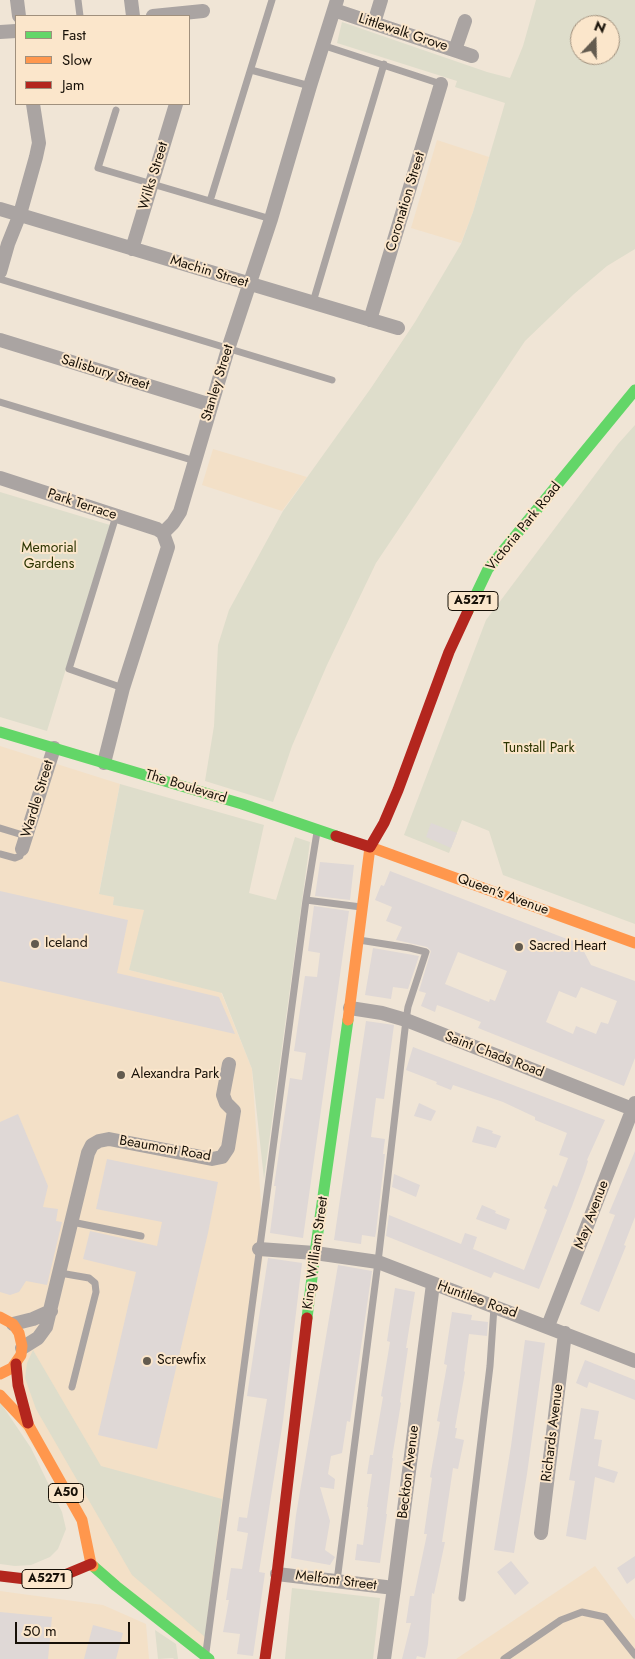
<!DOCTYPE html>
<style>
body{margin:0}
#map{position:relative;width:635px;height:1659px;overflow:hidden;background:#f0e5d6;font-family:Jost,sans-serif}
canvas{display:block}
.legend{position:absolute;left:15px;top:15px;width:175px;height:90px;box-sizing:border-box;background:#fbe6cb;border:1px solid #a0907d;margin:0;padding:6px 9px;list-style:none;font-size:15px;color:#171007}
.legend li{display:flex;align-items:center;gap:10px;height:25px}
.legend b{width:25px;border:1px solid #a0907d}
.north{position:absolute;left:570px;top:15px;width:50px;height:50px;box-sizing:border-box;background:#fbe6cb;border:1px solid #a0907d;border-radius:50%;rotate:21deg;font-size:14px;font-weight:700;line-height:20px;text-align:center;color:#171007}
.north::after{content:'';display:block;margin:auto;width:18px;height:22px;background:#635b4f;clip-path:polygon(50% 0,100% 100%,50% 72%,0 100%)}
.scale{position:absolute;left:15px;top:1622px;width:115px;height:22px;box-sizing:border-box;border:2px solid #171007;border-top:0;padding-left:6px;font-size:15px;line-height:18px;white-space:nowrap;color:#171007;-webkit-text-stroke:4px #fbe6cb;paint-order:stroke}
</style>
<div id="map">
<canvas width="635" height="1659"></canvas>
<ul class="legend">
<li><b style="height:6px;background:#63d668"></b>Fast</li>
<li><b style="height:6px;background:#ff974d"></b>Slow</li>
<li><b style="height:6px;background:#b3261e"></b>Jam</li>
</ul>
<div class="north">N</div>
<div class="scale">50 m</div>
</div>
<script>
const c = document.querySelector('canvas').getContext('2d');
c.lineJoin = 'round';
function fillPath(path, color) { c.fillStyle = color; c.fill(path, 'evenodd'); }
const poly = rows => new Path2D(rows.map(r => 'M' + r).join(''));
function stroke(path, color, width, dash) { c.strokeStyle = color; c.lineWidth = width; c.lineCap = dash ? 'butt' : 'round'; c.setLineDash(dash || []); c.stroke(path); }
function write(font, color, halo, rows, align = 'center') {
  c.font = font + ' Jost,sans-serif'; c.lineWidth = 4; c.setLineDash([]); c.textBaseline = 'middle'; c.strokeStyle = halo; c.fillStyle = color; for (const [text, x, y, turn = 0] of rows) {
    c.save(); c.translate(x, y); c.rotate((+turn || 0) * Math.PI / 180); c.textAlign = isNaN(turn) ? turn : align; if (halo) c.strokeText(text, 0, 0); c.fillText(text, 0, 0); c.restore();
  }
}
fillPath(poly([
 [437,140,489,157,473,212,461,243,411,228],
 [213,449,307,477,282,511,202,485],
 [0,746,120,784,99,893,114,897,113,905,145,910,129,970,221,992,252,1069,264,1249,205,1656,91,1564,82,1520,0,1396],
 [595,1566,635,1620,635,1659,456,1659],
 [0,1591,103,1605,146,1624,149,1659,0,1659]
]), '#f3e0c7');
fillPath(poly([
 [536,0,635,0,635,249,607,266,574,294,525,341,376,563,327,665,292,746,273,802,205,781,214,726,218,645,229,610,283,511,371,388,415,322,461,244,473,212,505,103,455,87,457,81,337,43,342,22,487,72,510,78,523,46],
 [580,25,610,25,610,55,580,55],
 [635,425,635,924,503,875,489,831,462,820,449,853,404,835,486,620,618,444],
 [0,492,110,525,47,731,0,717],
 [120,784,264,825,249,893,276,900,295,837,310,842,264,1179,252,1069,222,993,129,970,144,910,113,905,114,897,99,894],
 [33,1350,101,1466,222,1499,205,1637,132,1575,36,1409,25,1378,27,1363],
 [0,1402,31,1448,62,1512,66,1529,58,1549,50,1557,31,1565,15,1566,0,1564],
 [292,1588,380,1598,373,1659,285,1659],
 [155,1630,176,1644,178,1659,174,1659,173,1658,158,1659]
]), '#deddcb');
fillPath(poly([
 [431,823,457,833,451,848,426,837],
 [320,862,354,865,350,900,315,896],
 [390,871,580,944,591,965,635,981,635,1058,624,1086,478,1028,481,1022,448,1009,437,1005,435,1012,421,1006,426,993,419,991,431,951,427,947,396,940,402,927,386,921,392,907,375,900,381,885,384,886],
 [458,952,507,971,495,1001,490,999,489,1002,445,984],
 [581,987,617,1001,608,1024,601,1022,596,1034,576,1026,573,1034,546,1022,559,991,576,998],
 [0,891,128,920,117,973,219,997,235,1034,0,981],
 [314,906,349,911,303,1238,270,1233,276,1186,274,1186,290,1078,302,1080,306,1053,294,1051,305,976,317,977,320,953,308,951],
 [373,948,419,956,408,989,393,987,391,999,365,995],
 [366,1021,394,1025,384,1099,376,1098,371,1137,385,1139,383,1154,385,1154,376,1232,375,1237,362,1235,361,1244,334,1240],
 [413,1047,605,1120,587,1160,588,1161,585,1171,572,1206,539,1289,494,1272,491,1278,386,1236,389,1215,461,1244,465,1233,477,1237,473,1249,524,1270,547,1210,544,1208,553,1185,557,1187,568,1158,559,1155,567,1133,535,1120,535,1117,503,1102,453,1085,451,1090,436,1084,437,1082,406,1070],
 [419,1103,436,1111,431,1121,414,1116],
 [18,1114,48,1186,43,1207,58,1209,56,1221,62,1222,47,1285,26,1281,19,1292,10,1295,0,1292,0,1122],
 [477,1126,493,1131,492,1133,501,1136,496,1148,472,1142],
 [635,1151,635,1217,624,1245,626,1246,599,1312,580,1304,615,1215,609,1213],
 [107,1159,218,1182,208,1233,157,1449,98,1435,136,1272,83,1259,90,1231,157,1246,162,1222,96,1209],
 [394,1174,420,1185,416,1197,392,1187],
 [482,1205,496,1211,495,1213,510,1219,506,1230,476,1219],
 [268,1258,302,1263,283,1421,259,1572,265,1573,253,1656,237,1654,240,1634,223,1632,229,1600,226,1600,231,1568,242,1569,248,1533,237,1531,239,1517,247,1518,267,1399,247,1396],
 [338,1265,372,1271,350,1422,347,1421,342,1453,331,1456,328,1474,335,1479,334,1489,320,1487,330,1521,325,1550,335,1557,330,1565,291,1558,296,1515],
 [395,1288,415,1292,406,1348,408,1348,400,1402,401,1403,392,1458,393,1458,386,1514,387,1514,380,1563,355,1560,357,1544,363,1545,368,1507,367,1507,372,1474,367,1474,370,1455,373,1455,383,1397,381,1396,390,1342,387,1341],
 [452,1312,472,1315,471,1320,488,1322,487,1336,469,1334,464,1371,465,1372,455,1428,457,1428,455,1438,464,1440,458,1469,453,1468,442,1542,445,1542,434,1594,432,1593,428,1644,425,1658,417,1656,416,1659,402,1659,411,1623,406,1623,410,1596,414,1596,427,1534,424,1534,432,1478,430,1477,440,1422,437,1421,447,1365,444,1364],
 [525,1340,545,1343,527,1474,514,1553,494,1550,511,1446],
 [585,1360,635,1380,635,1400,589,1382,587,1388,576,1383],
 [581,1408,599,1411,594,1439,602,1440,598,1466,618,1472,614,1483,595,1477,586,1540,566,1536,575,1481,569,1480],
 [635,1556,635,1578,627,1584,617,1568],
 [511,1561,529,1583,515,1595,497,1572],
 [0,1612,52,1617,48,1659,0,1659],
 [93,1625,123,1633,116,1659,84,1659]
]), '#dfd8d6');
stroke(poly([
 [78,0,80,16],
 [322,45,441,84],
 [251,70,310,86],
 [116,110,98,168,271,219],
 [210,201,272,0],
 [0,279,332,380],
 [313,302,384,64],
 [0,402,195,461],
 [116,516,69,669,123,688],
 [0,828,26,836],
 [0,854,15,858,20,856,22,849],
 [306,900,361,907],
 [72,1222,141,1236],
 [60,1273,89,1278,95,1283,96,1292,72,1387],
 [337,1581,378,1262,406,1020,408,1007,426,952,410,948,359,940],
 [462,1598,490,1366,494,1307],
 [206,1652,306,900,317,832],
 [504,1659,561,1620,582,1612,605,1617,635,1655]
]), '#aaa4a2', 7);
stroke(poly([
 [17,0,19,16],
 [131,0,133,16],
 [334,10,472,56],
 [153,16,203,11],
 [374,23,381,0],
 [0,32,16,31],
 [455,50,465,21],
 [0,209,398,328],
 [132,249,176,104],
 [0,272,8,244,20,214,36,157,39,143,33,104],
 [370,320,441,84],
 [0,340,211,405],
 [0,478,157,529,163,533],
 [163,533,173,523,180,512,228,349,271,219,310,86,337,0],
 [104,763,123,688,168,547,163,533],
 [22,849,54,748],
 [350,1008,382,1013,406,1020,635,1110],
 [259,1249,315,1253,378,1262,635,1361],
 [13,1324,33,1319,51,1311],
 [548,1326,635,1103],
 [22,1348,38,1338,46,1327,88,1153,92,1145,99,1141,109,1139,212,1159,222,1157,228,1148,234,1111,226,1103,223,1095,229,1064],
 [541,1533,565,1333],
 [277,1574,394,1588],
 [384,1659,394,1588,433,1284]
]), '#aaa4a2', 14);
stroke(poly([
 [468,611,488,569,635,390],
 [0,732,242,804,336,836],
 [307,1318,315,1253,348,1020],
 [93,1566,116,1586,209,1659]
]), '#63d668', 11);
stroke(poly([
 [348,1020,370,847,635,943],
 [0,1317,13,1324,19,1333,22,1346,21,1355,12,1368,0,1374],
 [0,1395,29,1426,82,1520,91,1564,93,1566]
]), '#ff974d', 11);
stroke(poly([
 [336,836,370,847,384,823,398,790,449,652,468,611],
 [16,1364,18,1385,28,1423],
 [0,1576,34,1580,55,1579,91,1564],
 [265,1659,277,1574,307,1318]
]), '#b3261e', 11);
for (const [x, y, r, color] of [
 [35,944,5,"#635b4f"],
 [519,947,5,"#635b4f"],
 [121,1075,5,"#635b4f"],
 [147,1361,5,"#635b4f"]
]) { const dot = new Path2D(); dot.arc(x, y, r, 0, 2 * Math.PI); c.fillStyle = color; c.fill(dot); stroke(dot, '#fbe6cb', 2); }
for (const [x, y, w] of [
 [473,601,50],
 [66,1493,35],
 [47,1579,50]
]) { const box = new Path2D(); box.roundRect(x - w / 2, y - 9.5, w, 19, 4); c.fillStyle = '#fbe6cb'; c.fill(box); stroke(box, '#171007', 1); }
write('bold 12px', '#171007', null, [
 ["A5271",473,601],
 ["A50",66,1493],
 ["A5271",47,1579]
]);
write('14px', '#171007', '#fbe6cb', [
 ["Littlewalk Grove",403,33,18],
 ["Wilks Street",154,176,-73],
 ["Coronation Street",406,202,-73],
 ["Machin Street",209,272,17],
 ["Salisbury Street",105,373,17],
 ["Stanley Street",218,383,-73],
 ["Park Terrace",82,505,18],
 ["Victoria Park Road",524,527,-51],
 ["The Boulevard",186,787,17],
 ["Wardle Street",38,799,-73],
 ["Queen's Avenue",503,895,20],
 ["Saint Chads Road",494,1055,21],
 ["Beaumont Road",165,1149,10],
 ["May Avenue",592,1215,-69],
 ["King William Street",316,1253,-82],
 ["Huntilee Road",477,1300,20],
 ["Richards Avenue",553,1433,-83],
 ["Beckton Avenue",409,1472,-83],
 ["Melfont Street",336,1581,7]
]);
write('14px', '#2b3400', '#fbe6cb', [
 ["Memorial",49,549],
 ["Gardens",49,565],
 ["Tunstall Park",539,749]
]);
write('14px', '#171007', '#fbe6cb', [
 ["Iceland",45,944],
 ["Sacred Heart",529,947],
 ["Alexandra Park",131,1075],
 ["Screwfix",157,1361]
], 'left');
</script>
